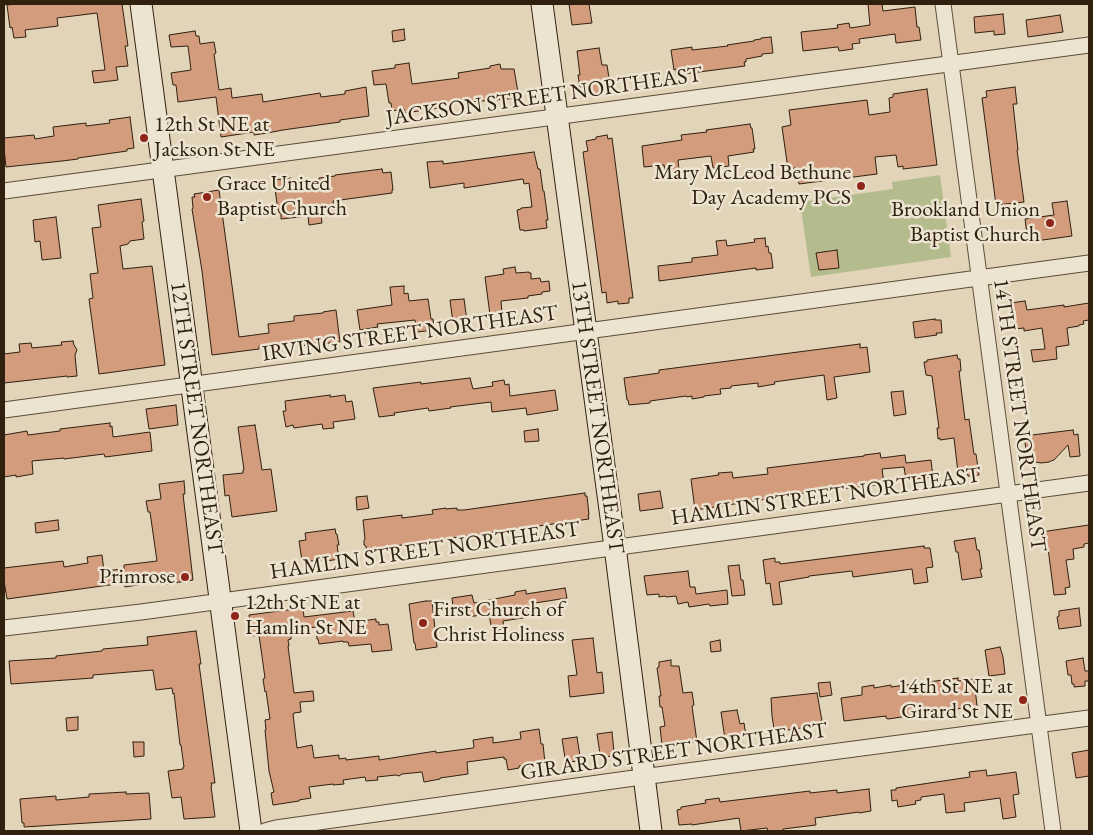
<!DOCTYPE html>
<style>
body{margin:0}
#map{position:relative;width:1093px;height:835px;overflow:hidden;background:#e1d4b8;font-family:"EB Garamond",serif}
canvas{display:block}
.frame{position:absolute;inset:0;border:5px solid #30200e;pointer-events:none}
</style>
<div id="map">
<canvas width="1093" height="835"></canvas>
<div class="frame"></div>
</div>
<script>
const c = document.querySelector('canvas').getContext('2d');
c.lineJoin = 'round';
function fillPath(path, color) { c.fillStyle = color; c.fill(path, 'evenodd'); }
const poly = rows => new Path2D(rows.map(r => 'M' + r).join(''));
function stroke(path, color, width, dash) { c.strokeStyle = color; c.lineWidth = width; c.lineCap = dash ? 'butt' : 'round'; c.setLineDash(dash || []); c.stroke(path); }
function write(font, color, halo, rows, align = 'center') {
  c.font = font + ' "EB Garamond",serif'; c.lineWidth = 5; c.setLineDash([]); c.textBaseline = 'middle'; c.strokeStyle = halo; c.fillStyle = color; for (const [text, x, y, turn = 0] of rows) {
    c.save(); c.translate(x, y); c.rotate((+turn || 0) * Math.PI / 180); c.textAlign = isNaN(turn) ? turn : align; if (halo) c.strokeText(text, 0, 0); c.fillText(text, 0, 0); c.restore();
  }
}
fillPath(poly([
 [940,175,951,257,811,277,800,202,893,189,892,182]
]), '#b4bc8e');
const building = poly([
 [17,4,122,4,128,46,125,46,128,66,116,67,118,80,94,83,92,71,105,70,97,13,57,18,58,26,25,30,26,37,14,38,12,27,10,28,7,5,17,4],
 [569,4,589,4,592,23,572,25,569,4],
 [868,4,882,4,883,11,915,7,917,27,919,27,921,40,896,43,895,34,859,39,860,43,852,44,853,49,839,51,838,47,837,47,803,51,801,32,838,28,837,25,849,23,850,28,870,25,868,4],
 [1003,14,1005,34,994,35,994,31,975,33,974,17,1003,14],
 [1060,15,1063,32,1028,37,1026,20,1060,15],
 [404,29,405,40,393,42,392,31,404,29],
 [195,31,196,36,199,36,200,44,214,42,216,53,214,54,219,90,231,88,232,98,262,94,263,102,320,93,321,97,345,94,345,91,366,87,369,116,340,120,340,122,283,130,267,133,254,135,254,132,221,137,216,97,178,102,176,85,173,85,171,73,191,70,188,46,171,47,169,35,195,31],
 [771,37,773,53,762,54,762,56,746,59,746,62,744,62,745,66,676,75,676,69,674,70,671,50,692,47,692,50,728,46,727,45,754,41,754,40,761,39,761,38,771,37],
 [599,48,602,65,607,65,609,78,603,79,605,92,581,95,578,75,580,75,577,51,599,48],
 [409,63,412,84,459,78,458,73,490,68,490,66,500,64,501,69,514,69,519,98,446,104,446,107,405,113,404,109,392,111,391,103,389,103,386,84,374,85,372,71,395,68,395,65,409,63],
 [1015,87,1017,104,1013,104,1018,150,1017,150,1024,202,996,205,982,98,987,97,986,91,1015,87],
 [927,89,937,165,903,169,903,166,898,167,896,155,875,157,877,174,799,184,796,168,788,169,782,127,791,125,789,110,867,100,869,115,890,112,889,98,893,97,893,94,927,89],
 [130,117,134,148,127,149,127,151,78,158,78,159,62,161,6,167,4,148,4,138,34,135,35,139,54,136,53,127,86,123,86,126,110,123,109,120,130,117],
 [750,124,751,128,752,128,755,149,753,149,754,152,728,156,729,166,713,168,711,156,678,160,679,170,665,172,664,165,644,167,642,146,682,140,681,135,707,132,706,130,750,124],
 [607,135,608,139,612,138,633,298,629,298,629,303,618,304,618,301,607,303,606,292,602,293,583,152,588,151,586,141,596,139,596,137,607,135],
 [534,152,538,169,540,169,543,191,544,191,548,220,546,220,547,228,524,231,524,230,520,230,517,210,521,209,521,208,532,207,529,183,524,184,523,179,464,188,464,183,430,188,427,162,443,161,443,164,534,152],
 [382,169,383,173,391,172,393,190,392,190,392,193,333,201,335,212,321,214,322,223,309,225,308,216,281,219,281,213,279,213,277,204,274,180,291,178,292,185,319,182,319,178,335,176,335,175,382,169],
 [219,190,239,337,269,333,268,324,294,321,294,316,323,313,323,312,336,310,340,342,298,346,297,342,259,346,259,349,212,355,202,271,192,209,193,208,192,197,195,197,194,194,219,190],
 [141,199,144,221,142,222,144,239,130,241,128,244,120,246,123,269,152,266,165,365,99,374,89,299,93,298,90,274,98,273,92,228,101,227,98,205,141,199],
 [1067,201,1072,236,1028,242,1025,219,1054,215,1052,203,1067,201],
 [56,217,61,258,42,260,40,241,35,242,33,220,56,217],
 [765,238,766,247,768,246,769,253,771,253,773,268,756,270,756,268,659,281,658,266,692,262,692,258,718,255,716,241,726,240,727,246,755,242,754,239,765,238],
 [837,250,839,268,819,270,816,253,837,250],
 [515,267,516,273,529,272,529,273,531,273,531,279,540,278,541,282,549,281,550,291,542,292,542,294,528,296,528,298,501,301,502,313,490,315,485,277,504,274,503,269,515,267],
 [404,286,404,294,408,293,409,301,428,299,431,319,433,319,434,330,417,332,415,320,377,324,378,327,360,330,357,310,392,305,390,287,404,286],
 [464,299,467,321,453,323,450,300,464,299],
 [1025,301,1027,310,1064,305,1064,307,1089,303,1089,320,1083,321,1084,324,1079,325,1079,326,1067,328,1069,345,1056,347,1057,359,1033,362,1031,350,1045,349,1042,328,1024,331,1024,328,1014,329,1011,303,1025,301],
 [935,319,935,320,941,320,942,333,936,333,937,335,915,338,913,322,935,319],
 [73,341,74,345,77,350,75,355,77,376,67,377,67,376,4,383,4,354,20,352,19,344,31,343,32,348,62,345,61,342,73,341],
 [860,344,860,348,867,347,870,372,834,377,837,398,827,400,824,375,774,382,775,384,758,387,758,383,731,386,731,388,720,389,721,394,704,396,704,397,692,399,692,396,687,397,686,396,650,401,650,403,629,405,628,400,627,400,624,378,659,373,659,370,860,344],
 [957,355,958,359,960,359,961,371,959,371,965,420,969,419,974,454,976,454,979,475,968,476,967,472,958,473,954,438,940,440,940,438,938,439,937,428,939,428,932,376,926,375,924,362,927,362,927,360,957,355],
 [470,378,473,389,493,386,492,382,504,380,505,385,509,384,510,396,555,390,558,410,527,415,526,408,492,412,491,402,450,407,451,408,429,411,428,408,394,413,395,415,379,417,373,388,421,382,421,384,470,378],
 [903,391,906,414,894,416,891,392,903,391],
 [330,395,330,397,345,395,346,402,352,401,355,419,333,422,334,428,323,429,322,424,294,428,293,425,286,427,283,411,286,411,285,401,330,395],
 [176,405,178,425,149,429,146,409,176,405],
 [110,423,110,427,112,426,113,437,150,432,152,451,105,457,104,454,64,459,64,458,32,461,33,474,16,477,16,475,4,477,4,435,27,431,28,435,60,431,60,429,110,423],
 [255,425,262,470,271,469,277,511,232,517,229,495,225,496,223,475,243,473,243,470,244,470,238,427,255,425],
 [538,429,539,441,525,442,524,431,538,429],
 [1073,430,1074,435,1078,434,1080,456,1070,457,1068,445,1054,460,1051,461,1049,462,1041,463,1031,461,1031,455,1027,456,1024,436,1073,430],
 [880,453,881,458,905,455,906,463,931,460,933,477,906,480,904,467,882,469,884,484,786,495,786,496,695,510,691,479,719,475,718,473,732,472,733,478,768,474,767,468,864,456,864,455,880,453],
 [184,481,185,494,183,494,193,580,167,584,167,580,125,587,124,583,7,599,4,581,4,568,63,561,64,567,88,563,87,557,102,555,104,571,124,569,124,565,157,561,150,512,148,512,146,501,161,499,159,484,184,481],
 [660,491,663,508,640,511,638,494,660,491],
 [585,493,585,496,587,496,589,515,588,515,589,519,380,548,380,551,367,554,366,546,364,545,364,540,365,539,363,520,402,515,402,518,433,514,432,510,446,508,446,509,457,508,457,510,464,510,585,493],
 [367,496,369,508,357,510,356,497,367,496],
 [58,520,59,530,36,533,35,523,58,520],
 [1089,525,1089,543,1084,544,1084,547,1073,549,1074,559,1066,560,1070,587,1065,588,1066,594,1054,595,1048,548,1043,549,1041,532,1089,525],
 [335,529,336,534,337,534,339,545,337,545,339,559,327,561,327,559,303,562,303,561,302,561,299,541,306,540,305,533,335,529],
 [975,538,977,550,979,550,982,569,980,569,982,577,962,580,958,552,956,552,954,541,975,538],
 [924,546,924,548,930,548,933,567,926,568,928,582,914,584,912,569,853,577,852,571,809,576,809,577,779,582,782,604,773,605,770,583,766,584,763,560,775,558,775,562,780,562,780,564,924,546],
 [739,565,741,580,743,580,745,595,732,596,728,566,739,565],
 [688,571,690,587,695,587,696,594,727,590,728,604,710,606,709,604,689,607,688,602,678,604,676,596,666,597,665,596,659,597,659,594,647,595,644,576,688,571],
 [565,588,567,598,535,603,536,613,529,614,529,617,503,621,504,629,492,631,489,614,467,617,467,613,454,615,452,598,472,595,474,603,515,595,515,592,526,590,526,594,565,588],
 [426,601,432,601,437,647,416,650,415,643,414,643,409,604,426,601],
 [303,608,304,617,353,611,355,622,376,619,376,622,379,622,379,625,388,624,392,650,372,652,371,644,349,646,348,642,343,642,343,641,319,644,318,639,317,639,316,627,291,630,291,639,288,640,289,646,288,646,294,693,313,691,314,701,300,702,301,712,294,713,294,714,293,714,297,748,312,745,314,758,339,755,339,759,346,758,346,760,379,756,379,760,436,751,436,753,473,748,474,747,473,740,493,737,493,743,521,739,520,732,539,729,541,744,543,744,545,763,519,766,519,768,508,770,506,759,504,759,504,757,467,762,468,774,440,778,440,779,424,782,422,772,402,774,399,776,396,775,377,777,378,780,366,781,365,777,343,780,344,784,333,785,333,784,309,787,311,798,299,800,299,801,273,805,271,793,274,792,269,771,265,730,266,730,265,720,270,719,266,691,265,692,263,679,265,678,259,635,252,636,249,615,303,608],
 [1079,608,1081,626,1059,629,1057,617,1059,616,1059,611,1079,608],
 [196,631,201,664,199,664,215,783,211,783,212,786,211,786,215,817,184,819,181,797,172,798,168,771,183,769,183,767,184,767,181,745,180,745,174,693,173,694,172,688,156,690,153,670,93,675,93,678,11,684,9,661,56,658,56,656,102,651,103,649,148,645,147,637,196,631],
 [593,638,597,673,602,672,604,693,570,697,568,676,577,675,572,640,593,638],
 [720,640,721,651,711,652,710,642,720,640],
 [1000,647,1003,657,1005,674,989,676,985,650,1000,647],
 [1083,658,1085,671,1089,671,1089,681,1085,681,1085,686,1074,687,1074,684,1072,684,1071,675,1068,675,1066,661,1083,658],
 [671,660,671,666,679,666,683,693,692,692,694,705,692,706,697,742,683,744,682,745,677,746,675,745,662,745,660,727,665,726,662,707,660,707,659,696,661,696,657,668,659,667,659,662,671,660],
 [958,678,958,681,974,679,977,706,888,719,886,718,886,716,844,721,841,698,862,695,862,687,874,685,874,688,891,685,891,687,958,678],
 [830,682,832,695,820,697,818,683,830,682],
 [817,693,822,721,820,721,820,725,775,732,775,729,774,729,772,716,771,698,817,693],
 [737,710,740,724,744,723,746,736,725,739,721,712,737,710],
 [78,717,78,730,67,731,66,718,78,717],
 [612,732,614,752,613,752,613,756,602,757,601,754,600,754,597,734,612,732],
 [577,737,580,756,578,756,579,761,567,762,567,758,565,758,562,739,577,737],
 [133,742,144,742,144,756,134,757,133,742],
 [1089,750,1089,776,1076,778,1072,753,1089,750],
 [986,770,987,776,1016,772,1019,794,1013,795,1016,817,1003,819,1000,798,964,803,965,811,946,813,944,794,921,797,921,800,915,801,916,804,898,807,897,800,892,801,891,790,896,790,896,788,970,777,969,772,986,770],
 [869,789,871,811,859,813,859,812,815,818,816,825,783,829,783,831,768,831,767,828,741,831,739,818,692,825,692,824,679,825,677,810,681,809,681,807,706,803,705,800,719,798,720,802,810,791,810,793,837,790,837,793,869,789],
 [126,792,126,794,149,793,151,819,24,827,24,823,22,823,20,799,56,796,56,800,89,797,89,794,126,792]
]);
fillPath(building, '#d29c7d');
stroke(building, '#30200e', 1);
const street = poly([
 [943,4,1053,831],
 [4,191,1089,45],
 [4,410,1089,263],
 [4,628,141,612,1089,483],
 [265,831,276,828,627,779,1089,718]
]);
const secondary = poly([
 [141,4,251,831],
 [542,4,615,547,651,831]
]);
stroke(street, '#5c4d38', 17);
stroke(secondary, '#30200e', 23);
stroke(street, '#ece3d1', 15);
stroke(secondary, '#ece3d1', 21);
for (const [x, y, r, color] of [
 [144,138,5,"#8f2418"],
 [861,186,5,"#8f2418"],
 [207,197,5,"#8f2418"],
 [1050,223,5,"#8f2418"],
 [185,577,5,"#8f2418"],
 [235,616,5,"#8f2418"],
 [423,623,5,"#8f2418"],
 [1023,700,5,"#8f2418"]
]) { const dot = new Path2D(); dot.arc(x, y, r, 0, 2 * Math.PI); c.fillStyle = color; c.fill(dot); stroke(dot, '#ece3d1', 2); }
write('22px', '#30200e', '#ece3d1', [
 ["JACKSON STREET NORTHEAST",544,97,-8],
 ["IRVING STREET NORTHEAST",410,334,-8],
 ["14TH STREET NORTHEAST",1019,415,82],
 ["13TH STREET NORTHEAST",597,417,82],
 ["12TH STREET NORTHEAST",196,418,82],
 ["HAMLIN STREET NORTHEAST",826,497,-8],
 ["HAMLIN STREET NORTHEAST",425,551,-8],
 ["GIRARD STREET NORTHEAST",674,752,-8]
]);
write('22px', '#30200e', '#ece3d1', [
 ["12th St NE at",154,125],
 ["Jackson St NE",154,150],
 ["Mary McLeod Bethune",851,173,"right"],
 ["Day Academy PCS",851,198,"right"],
 ["Grace United",217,184],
 ["Baptist Church",217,209],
 ["Brookland Union",1040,210,"right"],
 ["Baptist Church",1040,235,"right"],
 ["Primrose",175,577,"right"],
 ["12th St NE at",245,603],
 ["Hamlin St NE",245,628],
 ["First Church of",433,610],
 ["Christ Holiness",433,635],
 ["14th St NE at",1013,687,"right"],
 ["Girard St NE",1013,712,"right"]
], 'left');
</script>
